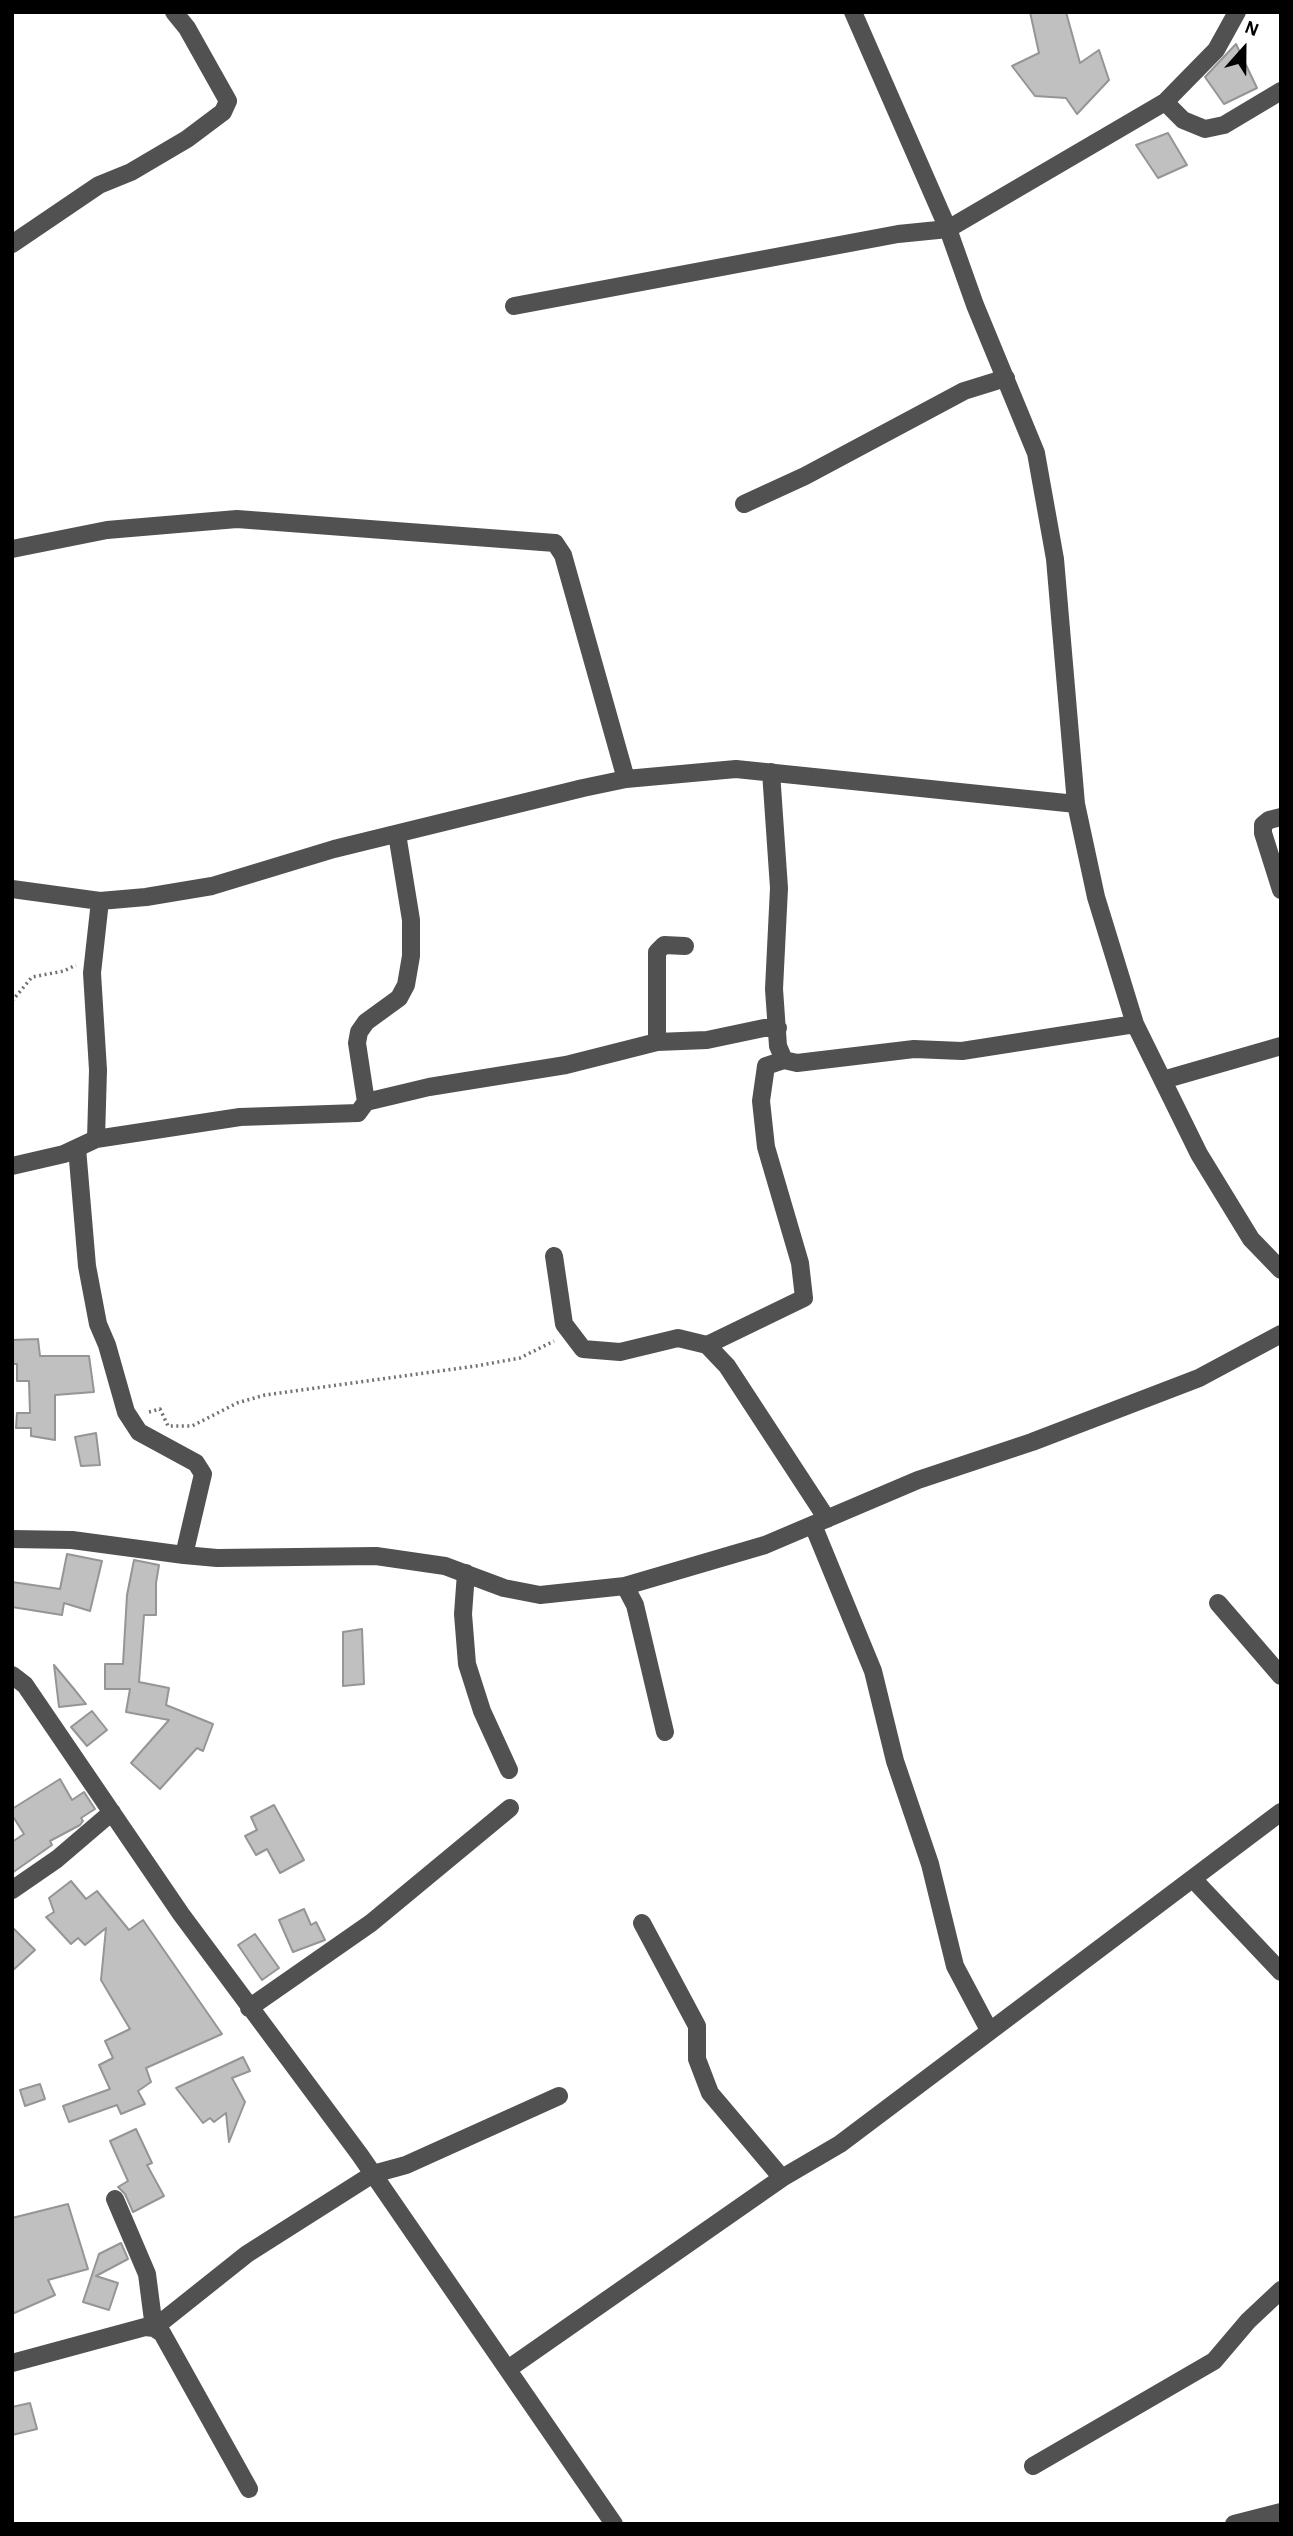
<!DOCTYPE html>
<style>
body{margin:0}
#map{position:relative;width:1293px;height:2536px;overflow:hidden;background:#fff;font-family:"Alegreya Sans",sans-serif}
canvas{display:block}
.frame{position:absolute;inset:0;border:14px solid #000;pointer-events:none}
.north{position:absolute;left:1209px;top:14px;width:70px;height:70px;-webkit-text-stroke:5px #fff;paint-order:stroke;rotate:21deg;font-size:19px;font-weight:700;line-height:28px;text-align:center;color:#000}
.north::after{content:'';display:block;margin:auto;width:24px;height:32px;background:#000;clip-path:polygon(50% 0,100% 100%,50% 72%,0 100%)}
</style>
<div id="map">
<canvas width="1293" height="2536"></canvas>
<div class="frame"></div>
<div class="north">N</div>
</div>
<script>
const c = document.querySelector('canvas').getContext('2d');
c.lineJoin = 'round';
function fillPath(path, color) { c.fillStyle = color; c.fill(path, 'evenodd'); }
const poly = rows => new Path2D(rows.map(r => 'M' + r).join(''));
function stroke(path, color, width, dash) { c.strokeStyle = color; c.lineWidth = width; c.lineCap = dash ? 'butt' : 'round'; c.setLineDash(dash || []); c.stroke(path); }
const building = poly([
 [1030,12,1066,12,1080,63,1099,50,1109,80,1077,114,1066,98,1035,96,1012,66,1039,53,1030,12],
 [1236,44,1257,88,1224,104,1205,77,1236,44],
 [1168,133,1187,165,1158,178,1136,145,1168,133],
 [38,1339,40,1356,89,1356,94,1392,55,1395,55,1440,31,1436,31,1428,16,1428,17,1413,30,1413,29,1381,17,1381,17,1364,12,1364,12,1340,38,1339],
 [96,1433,100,1465,81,1466,75,1437,96,1433],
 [67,1554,102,1561,90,1611,64,1603,62,1615,12,1607,12,1582,60,1589,67,1554],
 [134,1560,159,1565,156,1583,156,1615,144,1615,139,1682,169,1688,166,1705,213,1724,203,1751,197,1748,160,1789,131,1763,169,1720,126,1712,130,1689,105,1689,105,1664,123,1664,127,1595,134,1560],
 [362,1629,364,1684,343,1686,343,1632,362,1629],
 [54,1665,74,1689,86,1704,59,1707,54,1665],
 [92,1711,107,1730,87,1746,71,1727,92,1711],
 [60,1779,72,1800,84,1792,95,1809,81,1818,83,1821,80,1825,50,1841,52,1845,12,1873,12,1842,24,1834,12,1815,12,1809,60,1779],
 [274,1805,304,1860,280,1873,267,1849,256,1855,245,1836,257,1830,251,1817,274,1805],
 [71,1881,86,1899,97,1891,129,1930,143,1920,222,2034,146,2068,151,2082,138,2091,145,2104,121,2114,117,2105,69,2122,63,2106,110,2089,99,2065,113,2058,105,2041,130,2029,101,1980,106,1928,85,1945,78,1938,71,1944,46,1917,54,1912,49,1898,71,1881],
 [304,1909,311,1925,316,1922,325,1940,293,1952,279,1920,304,1909],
 [12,1927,35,1950,12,1971,12,1927],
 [255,1934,279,1968,262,1980,238,1945,255,1934],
 [243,2057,250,2071,232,2078,245,2102,229,2142,226,2113,214,2122,210,2118,203,2123,176,2088,243,2057],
 [40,2084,45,2099,25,2106,20,2090,40,2084],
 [136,2129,152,2163,147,2165,164,2196,133,2212,125,2194,118,2187,128,2181,110,2141,136,2129],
 [68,2204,88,2269,48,2280,55,2295,12,2314,12,2218,68,2204],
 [121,2243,128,2259,96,2276,118,2283,109,2310,83,2302,99,2254,121,2243],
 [30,2403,37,2429,12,2435,12,2407,30,2403]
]);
fillPath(building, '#c0c0c0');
stroke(building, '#959595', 2);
stroke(poly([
 [12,1001,32,977,64,971,76,965],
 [149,1412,160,1409,168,1426,192,1426,237,1403,265,1395,476,1366,520,1358,554,1341]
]), '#737373', 3.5, [2, 3.5]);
stroke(poly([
 [853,12,948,229,975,305,1036,453,1055,559,1076,804,1096,897,1135,1024,1199,1154,1251,1239,1281,1270],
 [1165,102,1183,120,1205,129,1224,125,1281,91],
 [12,244,99,185,131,172,187,139,223,112,228,101,187,28,174,12],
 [514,306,898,234,948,229,1165,102,1216,50,1237,12],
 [744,504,805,476,964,391,1006,378],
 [12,549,107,530,237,519,555,543,563,555,626,779],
 [771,772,779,888,774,989,778,1046,784,1060,797,1063,914,1049,962,1051,1135,1024],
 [1281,817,1269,820,1263,825,1263,833,1281,890],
 [12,889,100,901,146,897,212,886,334,849,583,788,626,779,736,769,1076,804],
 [657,1042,707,1040,764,1028,778,1028],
 [1163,1080,1281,1046],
 [366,1102,429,1087,566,1065,657,1042,657,952,664,945,685,946],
 [96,1139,240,1117,358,1113,366,1102,357,1043,359,1032,366,1022,399,998,406,985,411,956,411,920,397,834],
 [12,1166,64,1154,96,1139,98,1070,92,973,100,901],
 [554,1256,564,1324,583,1349,620,1352,678,1338,707,1345,727,1366,827,1519],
 [707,1345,804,1298,800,1263,766,1147,761,1101,766,1066,784,1060],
 [813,1525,873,1671,895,1761,930,1864,955,1966,989,2030],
 [12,1539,72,1540,184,1555,203,1474,196,1463,139,1432,126,1412,107,1345,98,1324,87,1266,77,1148],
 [184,1555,217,1558,376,1556,445,1566,504,1588,540,1595,625,1586,765,1545,918,1480,1032,1442,1199,1378,1281,1334],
 [466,1573,463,1614,467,1664,482,1711,509,1770],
 [625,1586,635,1605,665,1732],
 [1218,1603,1281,1676],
 [12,1675,25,1685,181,1914,360,2155,614,2524],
 [1193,1879,1281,1972],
 [12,1890,57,1859,112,1812],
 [642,1923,697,2026,697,2059,710,2093,782,2178],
 [249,2008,371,1923,510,1808],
 [115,2199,147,2274,154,2328,247,2254,373,2174,406,2165,559,2096],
 [12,2363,145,2327,154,2328,162,2333,249,2489],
 [508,2369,782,2178,840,2144,1281,1812],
 [1033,2466,1214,2361,1248,2321,1281,2290],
 [1234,2524,1281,2512]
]), '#515151', 18);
</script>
